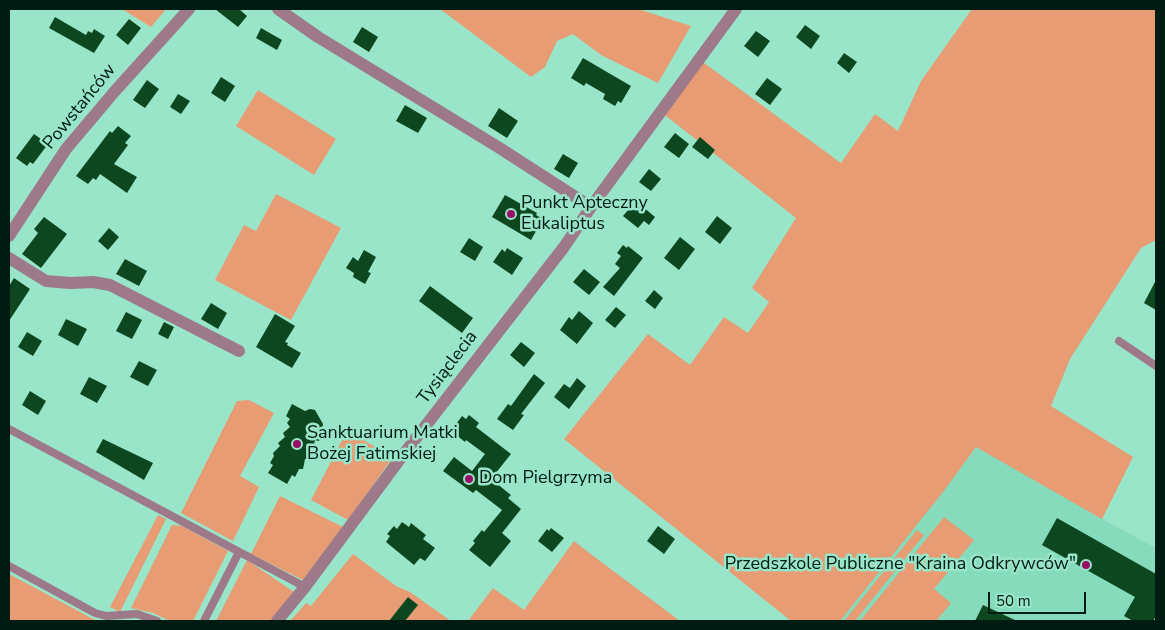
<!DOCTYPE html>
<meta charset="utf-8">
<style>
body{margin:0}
#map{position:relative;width:1165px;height:630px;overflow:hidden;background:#99e5c9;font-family:"Nunito Sans",sans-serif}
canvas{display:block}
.frame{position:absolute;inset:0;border:10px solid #001b11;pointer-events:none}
.scale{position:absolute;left:988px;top:592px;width:98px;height:22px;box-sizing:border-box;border:2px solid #001b11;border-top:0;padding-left:6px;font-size:15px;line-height:18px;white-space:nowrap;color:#001b11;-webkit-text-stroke:4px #99e5c9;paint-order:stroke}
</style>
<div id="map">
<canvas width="1165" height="630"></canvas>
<div class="frame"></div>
<div class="scale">50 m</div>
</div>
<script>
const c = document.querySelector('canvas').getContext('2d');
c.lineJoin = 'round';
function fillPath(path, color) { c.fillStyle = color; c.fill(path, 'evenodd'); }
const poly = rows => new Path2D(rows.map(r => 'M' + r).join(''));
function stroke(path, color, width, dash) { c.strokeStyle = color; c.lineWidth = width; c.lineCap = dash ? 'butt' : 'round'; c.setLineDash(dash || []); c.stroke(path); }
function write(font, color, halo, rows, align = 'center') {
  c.font = font + ' "Nunito Sans",sans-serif'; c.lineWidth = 5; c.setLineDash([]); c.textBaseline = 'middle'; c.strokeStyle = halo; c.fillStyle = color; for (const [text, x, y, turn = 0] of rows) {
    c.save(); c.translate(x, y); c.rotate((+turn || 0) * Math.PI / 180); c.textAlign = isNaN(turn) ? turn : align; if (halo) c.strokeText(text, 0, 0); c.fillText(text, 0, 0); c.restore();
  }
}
fillPath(poly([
 [976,446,1102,519,1156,548,1156,621,840,621]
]), '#85dbbc');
fillPath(poly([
 [122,9,166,9,151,27],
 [440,9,638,9,691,26,658,83,601,55,573,34,557,41,545,67,531,77],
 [972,9,1156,9,1156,240,1141,248,1070,359,1051,406,1133,457,1102,519,976,447,943,492,840,621,791,621,564,439,648,334,690,365,724,317,748,333,769,302,752,288,796,218,661,112,700,60,841,163,875,114,898,131,921,81],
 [258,90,336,139,314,175,236,126],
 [276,194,341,228,291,320,215,280,244,225,256,231],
 [249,400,274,413,240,476,259,487,233,541,181,513,237,401],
 [347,431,393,457,348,520,311,500],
 [280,496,343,527,303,580,251,554],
 [158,515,166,519,120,612,110,607],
 [944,517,974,540,934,589,951,603,936,621,860,621],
 [172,525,182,526,228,551,193,621,170,621,153,613,131,608],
 [917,530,924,535,855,621,844,621],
 [574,541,588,552,680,621,468,621,493,588,524,610],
 [353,554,396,586,410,592,451,621,290,621,306,603,311,606],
 [247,560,294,592,272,621,216,621],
 [9,574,97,621,9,621]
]), '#e79c73');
fillPath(poly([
 [215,9,239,9,247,16,238,27],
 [55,17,86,35,88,31,92,33,94,29,105,36,94,53,49,28],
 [129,19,141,28,128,45,116,35],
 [805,25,820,36,811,49,796,37],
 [362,27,378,37,369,52,353,42],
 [261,28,282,40,277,50,256,38],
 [756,31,770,41,758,57,744,46],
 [844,53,857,62,849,73,837,63],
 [583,58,631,86,621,103,618,101,615,106,603,99,605,94,586,83,584,86,571,78],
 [221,77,235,86,225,102,211,93],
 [767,78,782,89,770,105,755,94],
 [147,80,159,89,145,108,133,100],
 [178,94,190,101,181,114,170,107],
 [405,105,427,118,418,133,396,121],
 [499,108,518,121,507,138,488,126],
 [118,126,131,136,125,143,128,145,114,164,137,177,127,193,100,174,96,180,93,178,88,184,76,176,110,131,112,133],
 [675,133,689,144,679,158,664,147],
 [34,134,48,144,33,164,30,162,27,166,16,158],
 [700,137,715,150,708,159,692,147],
 [563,154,578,163,569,178,554,169],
 [649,169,661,179,651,191,639,182],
 [505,195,537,213,536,215,543,219,531,240,492,217],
 [636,201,655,217,649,225,644,221,638,228,623,216],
 [717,216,732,228,720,244,705,232],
 [44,217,67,234,41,268,22,254,38,233,34,229],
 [109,228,119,237,108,250,98,241],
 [680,237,695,249,679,270,664,258],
 [469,238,483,247,475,261,460,252],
 [623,245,627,248,628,246,643,258,614,296,603,287,620,268,615,264,621,256,617,253],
 [507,248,523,258,512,275,493,262,502,249,505,252],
 [364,250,376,257,368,272,371,273,365,284,353,277,354,273,346,268,353,257,358,261],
 [125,259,147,271,139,286,116,274],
 [584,269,600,282,589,295,573,282],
 [14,278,30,289,9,321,9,286],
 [1156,280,1156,310,1144,303],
 [430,286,473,318,462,333,419,301],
 [654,290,663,298,655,309,645,301],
 [211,303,227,313,218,329,201,319],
 [616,307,626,315,615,328,605,320],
 [579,311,593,323,577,344,560,330,569,317,572,320],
 [126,312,142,320,132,339,116,331],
 [275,314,295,326,285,342,288,343,287,345,301,353,292,368,256,347],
 [66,319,87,329,78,346,58,335],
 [164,322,174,327,168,339,158,334],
 [27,332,42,341,33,356,18,347],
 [521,342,535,353,524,367,510,355],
 [139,361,157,370,148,386,130,377],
 [534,374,545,383,521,414,524,415,513,430,497,419,508,404,511,406],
 [89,377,107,386,97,403,80,394],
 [577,378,586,386,569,409,554,397,564,384,570,388],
 [30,391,46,401,38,415,22,405],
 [292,404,305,411,310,409,315,410,323,424,322,430,324,431,319,441,315,440,313,450,310,450,308,459,305,459,303,469,299,469,295,477,292,475,287,484,268,473,273,465,270,463,274,456,273,453,280,446,278,443,285,437,283,433,290,427,287,423,290,419,286,416],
 [469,415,479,423,476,427,511,454,491,479,511,495,508,498,521,509,502,533,511,541,490,567,469,550,475,543,473,541,482,530,484,532,502,510,476,490,473,493,443,471,454,457,472,471,485,454,466,440,465,442,451,431,462,416,466,419],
 [103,439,153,463,144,480,96,452],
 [1057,518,1156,574,1156,616,1153,621,1133,621,1124,616,1135,597,1042,545],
 [402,522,409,527,411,523,426,535,423,539,435,548,425,561,420,558,414,565,386,542,390,536,387,534,394,526,397,529],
 [658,526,675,539,664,554,647,541],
 [551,528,564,538,552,552,538,541,547,529,549,531],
 [408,597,418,605,405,621,389,621],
 [983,605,1017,621,975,621]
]), '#0d471f');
stroke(poly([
 [1119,341,1156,366],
 [9,429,305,587],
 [9,566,95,613,106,616,137,614,157,621],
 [204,621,239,552]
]), '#9d798a', 8);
stroke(poly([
 [278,9,318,37,498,147,591,207],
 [9,236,66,149,115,91,189,9],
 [9,258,46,281,70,283,93,282,110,285,239,351],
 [277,621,305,587,403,455,564,247,591,207,736,9]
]), '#9d798a', 12);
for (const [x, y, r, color] of [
 [511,214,5,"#970f65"],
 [297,444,5,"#970f65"],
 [469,479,5,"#970f65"],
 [1086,565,5,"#970f65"]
]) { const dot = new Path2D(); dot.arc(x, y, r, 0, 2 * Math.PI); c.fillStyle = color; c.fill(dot); stroke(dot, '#99e5c9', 2); }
write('18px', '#001b11', '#99e5c9', [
 ["Powstańców",80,107,-51],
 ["Tysiąclecia",448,368,-53]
]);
write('18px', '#001b11', '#99e5c9', [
 ["Punkt Apteczny",521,204],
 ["Eukaliptus",521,225],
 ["Sanktuarium Matki",307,434],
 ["Bożej Fatimskiej",307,455],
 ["Dom Pielgrzyma",479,479],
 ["Przedszkole Publiczne \"Kraina Odkrywców\"",1076,565,"right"]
], 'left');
</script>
